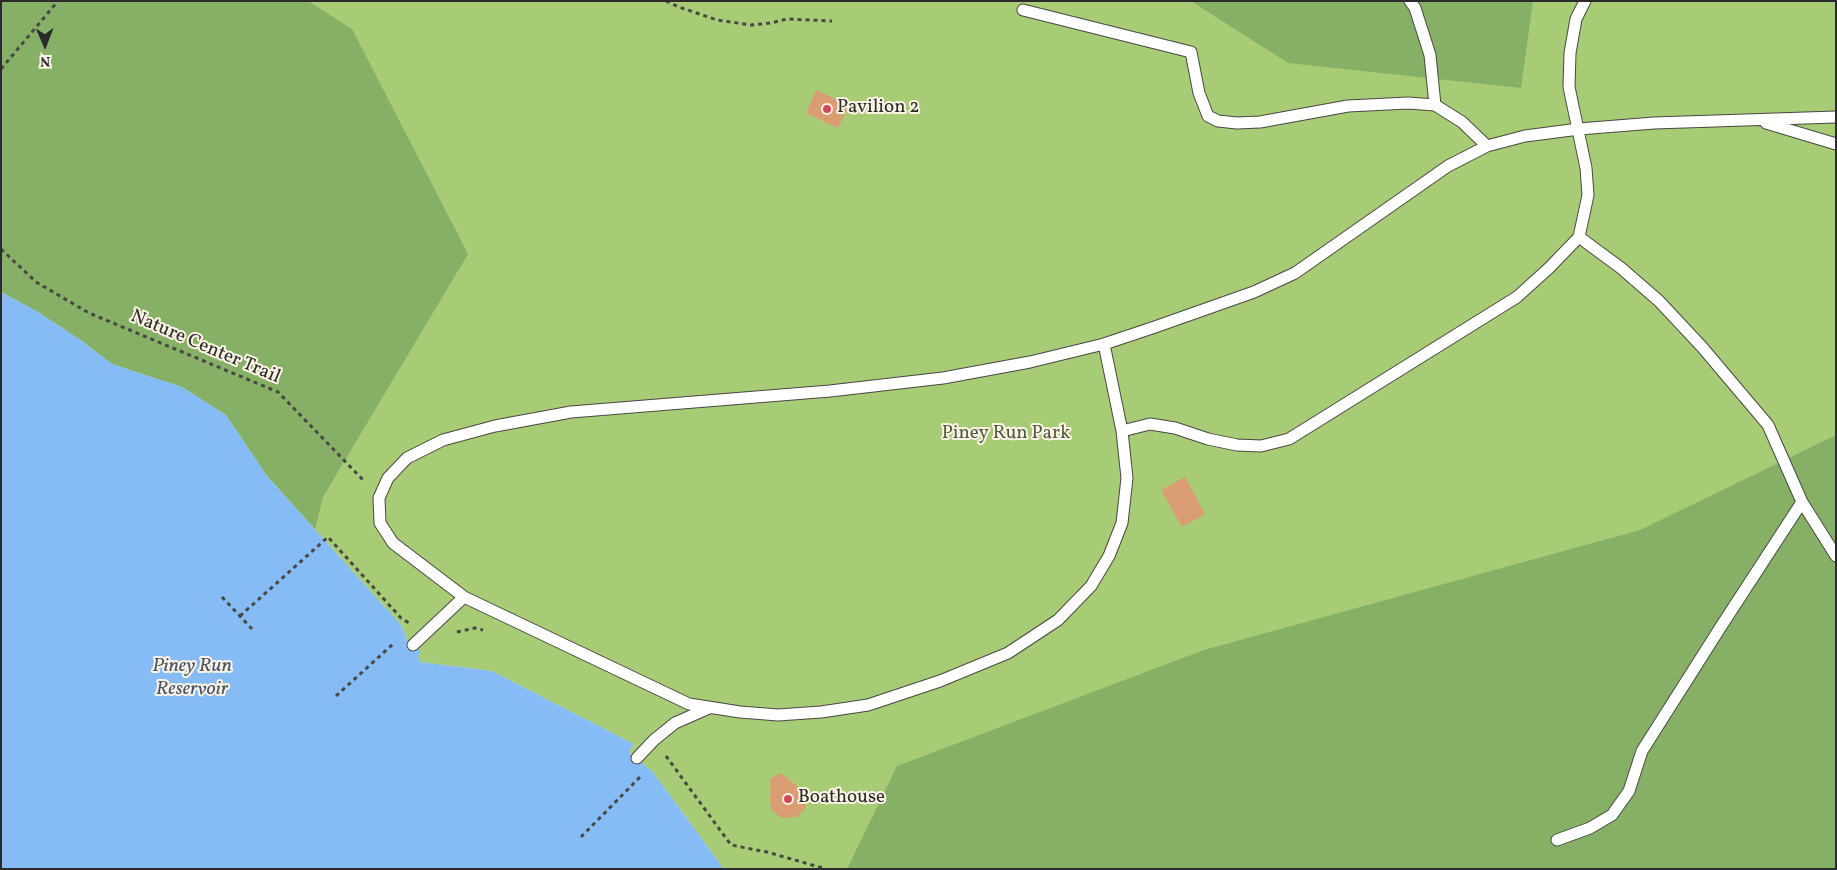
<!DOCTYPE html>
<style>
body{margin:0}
#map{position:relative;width:1837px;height:870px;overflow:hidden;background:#f5e7cd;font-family:Vollkorn,serif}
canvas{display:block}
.frame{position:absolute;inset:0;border:2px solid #2b2b2b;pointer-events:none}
.north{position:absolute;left:20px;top:20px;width:50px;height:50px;-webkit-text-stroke:4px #fcf5e5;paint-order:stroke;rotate:179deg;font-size:14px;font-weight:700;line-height:20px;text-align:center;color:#2b2b2b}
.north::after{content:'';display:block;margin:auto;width:18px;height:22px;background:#2b2b2b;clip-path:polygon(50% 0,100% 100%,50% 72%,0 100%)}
</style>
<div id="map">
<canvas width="1837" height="870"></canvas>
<div class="frame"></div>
<div class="north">N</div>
</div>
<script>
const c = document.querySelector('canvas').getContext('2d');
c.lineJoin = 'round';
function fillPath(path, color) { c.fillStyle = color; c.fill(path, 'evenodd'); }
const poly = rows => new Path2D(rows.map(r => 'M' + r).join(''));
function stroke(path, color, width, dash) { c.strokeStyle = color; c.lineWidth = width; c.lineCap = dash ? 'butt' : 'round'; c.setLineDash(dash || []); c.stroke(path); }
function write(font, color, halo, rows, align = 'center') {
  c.font = font + ' Vollkorn,serif'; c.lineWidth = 4; c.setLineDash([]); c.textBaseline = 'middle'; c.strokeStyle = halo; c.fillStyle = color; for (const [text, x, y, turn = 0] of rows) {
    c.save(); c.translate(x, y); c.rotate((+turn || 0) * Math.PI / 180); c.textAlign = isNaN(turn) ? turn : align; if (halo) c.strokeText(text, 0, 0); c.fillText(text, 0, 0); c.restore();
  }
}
fillPath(poly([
 [1,1,1836,1,1836,869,724,869,653,772,629,752,634,744,492,671,421,662,407,641,402,626,267,476,226,415,182,387,112,364,82,341,38,312,1,292]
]), '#a8cc75');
fillPath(poly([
 [1,1,308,1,352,29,468,254,323,497,315,529,267,476,226,415,182,387,112,364,82,341,38,312,1,292],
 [1191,1,1533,1,1521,88,1288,63],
 [1836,435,1836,869,847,869,897,766,1204,650,1640,530]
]), '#86b066');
fillPath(poly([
 [1,292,38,312,82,341,112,364,182,387,226,415,267,476,402,626,407,641,421,651,418,657,421,662,492,671,634,744,629,752,653,772,724,869,1,869]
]), '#86bcf5');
fillPath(poly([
 [816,90,849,105,838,128,806,113],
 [1185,477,1205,514,1182,527,1161,490],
 [781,773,804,792,806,807,797,817,782,818,771,810,770,779]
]), '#da9d73');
const service = poly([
 [1410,1,1415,8,1430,55,1435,105],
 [1023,10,1191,52,1199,93,1208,116,1218,121,1237,123,1260,122,1348,106,1408,103,1435,105,1462,122,1487,146],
 [1766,123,1836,144],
 [1579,237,1621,268,1659,301,1702,347,1768,425,1802,502,1836,556],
 [1104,344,1122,431,1127,478,1122,523,1109,556,1091,586,1058,620,1008,653,940,681,868,705,821,712,778,715,740,712,689,704,464,597,393,543,380,523,379,498,388,478,407,458,443,440,495,426,571,412,830,391,943,378,1030,362,1104,344,1152,328,1254,292,1295,273,1448,166,1487,146,1525,136,1579,129,1654,123,1836,117],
 [1122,431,1150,424,1175,428,1208,439,1237,445,1261,446,1289,439,1517,297,1549,268,1579,237,1588,195,1586,168,1569,87,1570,53,1576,19,1585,1],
 [413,645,464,597],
 [637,758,654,740,675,723,709,708],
 [1557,840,1590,828,1612,815,1629,791,1642,751,1720,628,1802,502]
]);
stroke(service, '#494743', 13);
stroke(poly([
 [666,1,679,7,717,20,751,25,771,23,787,19,832,21],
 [1,69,58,1],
 [1,249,36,282,89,313,278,392,365,482],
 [222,597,252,629],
 [240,616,328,537,401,618,409,623],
 [457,632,475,628,483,630],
 [336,696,393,644],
 [666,756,731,845,767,852,826,869],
 [581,837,640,777]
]), '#494743', 3, [4, 4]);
stroke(service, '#fff', 11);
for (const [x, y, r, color] of [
 [827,109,5,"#d1495b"],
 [788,799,5,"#d1495b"]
]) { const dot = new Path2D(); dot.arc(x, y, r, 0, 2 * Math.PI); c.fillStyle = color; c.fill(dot); stroke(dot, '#fcf5e5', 2); }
write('19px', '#2b2b2b', '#fcf5e5', [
 ["Pavilion 2",837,109],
 ["Boathouse",798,799]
], 'left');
write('19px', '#2b2b2b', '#fcf5e5', [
 ["Nature Center Trail",205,348,23]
]);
write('19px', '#505b41', '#fcf5e5', [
 ["Piney Run Park",1006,435]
]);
write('italic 20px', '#465668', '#fcf5e5', [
 ["Piney Run",192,667],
 ["Reservoir",192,690]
]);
</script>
